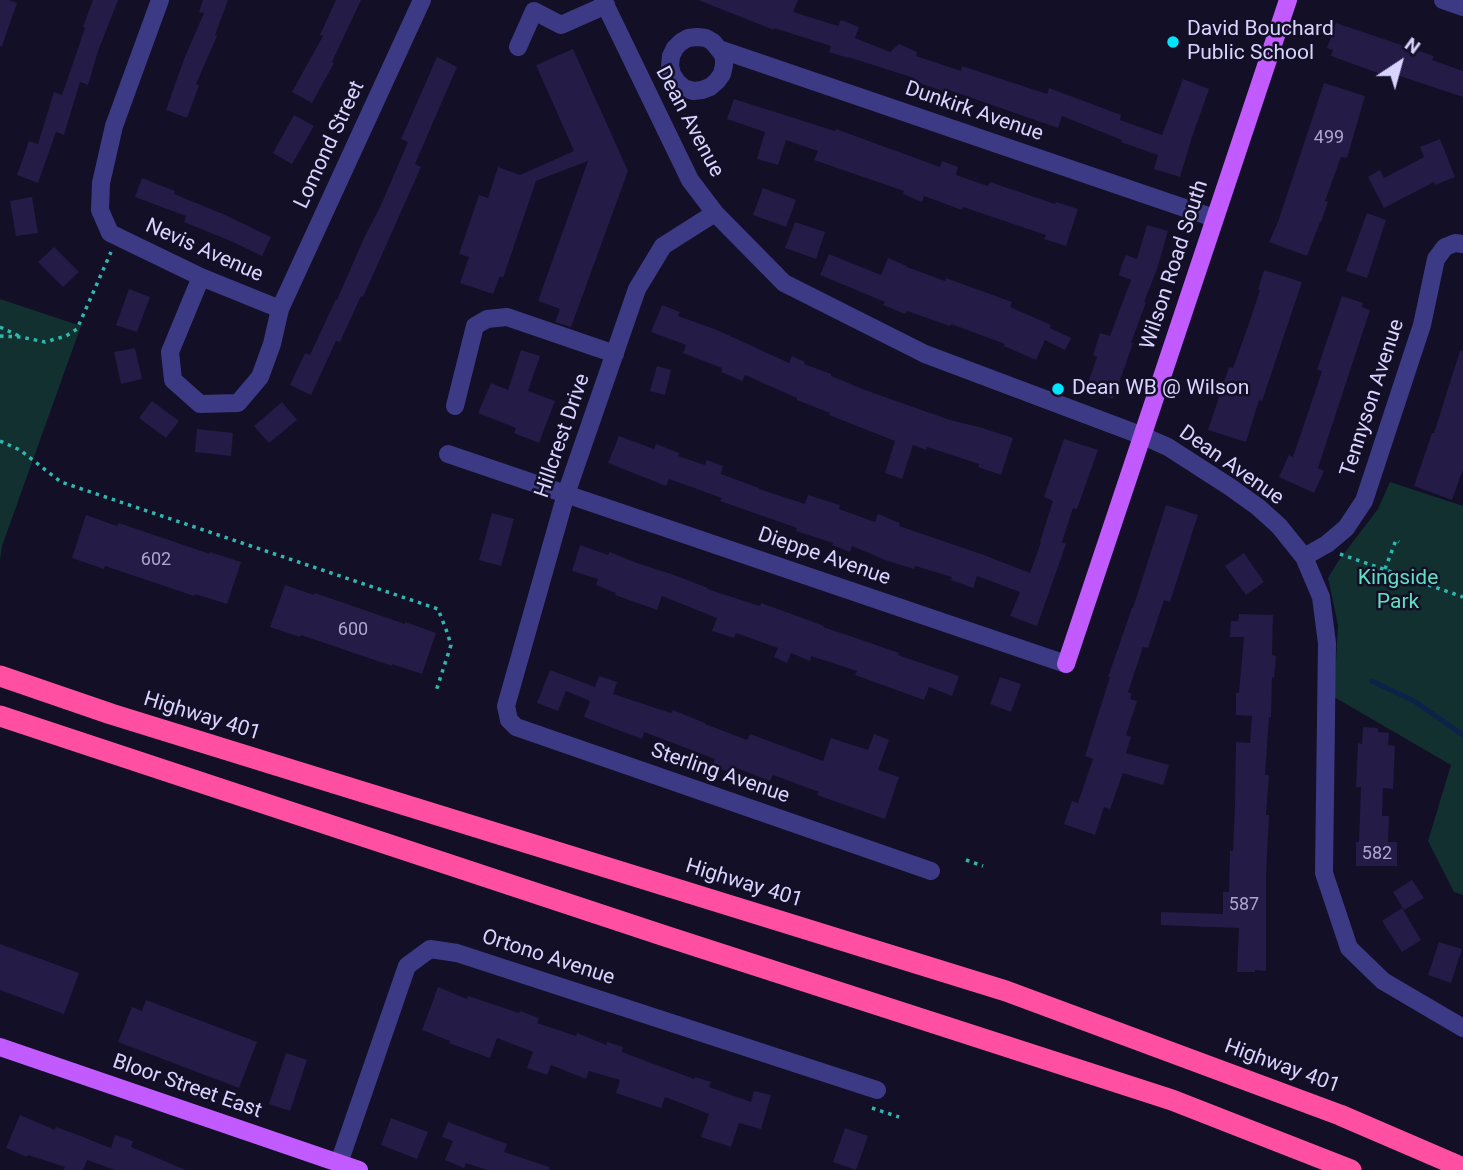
<!DOCTYPE html>
<style>
body{margin:0}
#map{position:relative;width:1463px;height:1170px;overflow:hidden;background:#130f26;font-family:Roboto,sans-serif}
canvas{display:block}
.north{position:absolute;left:1365px;top:28px;width:70px;height:70px;-webkit-text-stroke:5px #130f26;paint-order:stroke;rotate:36deg;font-size:19px;font-weight:700;line-height:28px;text-align:center;color:#d9d4ff}
.north::after{content:'';display:block;margin:auto;width:24px;height:32px;background:#d9d4ff;clip-path:polygon(50% 0,100% 100%,50% 72%,0 100%)}
</style>
<div id="map">
<canvas width="1463" height="1170"></canvas>
<div class="north">N</div>
</div>
<script>
const c = document.querySelector('canvas').getContext('2d');
c.lineJoin = 'round';
function fillPath(path, color) { c.fillStyle = color; c.fill(path, 'evenodd'); }
const poly = rows => new Path2D(rows.map(r => 'M' + r).join(''));
function stroke(path, color, width, dash) { c.strokeStyle = color; c.lineWidth = width; c.lineCap = dash ? 'butt' : 'round'; c.setLineDash(dash || []); c.stroke(path); }
function write(font, color, halo, rows, align = 'center') {
  c.font = font + ' Roboto,sans-serif'; c.lineWidth = 5; c.setLineDash([]); c.textBaseline = 'middle'; c.strokeStyle = halo; c.fillStyle = color; for (const [text, x, y, turn = 0] of rows) {
    c.save(); c.translate(x, y); c.rotate((+turn || 0) * Math.PI / 180); c.textAlign = isNaN(turn) ? turn : align; if (halo) c.strokeText(text, 0, 0); c.fillText(text, 0, 0); c.restore();
  }
}
fillPath(poly([
 [0,299,81,326,2,546,0,560],
 [1390,482,1463,506,1463,895,1454,892,1428,841,1451,765,1334,697,1338,625,1328,578,1339,560,1378,509]
]), '#12302f');
stroke(poly([
 [1372,681,1414,701,1463,735]
]), '#0c2248', 5);
fillPath(poly([
 [0,0,9,0,17,3,2,46,0,46],
 [93,0,118,0,98,51,88,85,80,82,64,135,56,132,38,183,17,175,29,141,38,144,54,92,62,95,85,28,83,27],
 [203,0,228,0,215,35,217,36,196,84,199,85,187,118,166,110,184,59,204,13,199,12],
 [336,0,361,0,332,62,334,63,312,103,292,92,323,36,320,35],
 [698,0,798,0,793,12,838,26,841,20,859,27,855,38,890,52,899,44,917,52,916,56,961,71,962,66,1047,94,1049,88,1121,115,1120,120,1162,135,1183,79,1209,89,1192,137,1180,177,1154,169,1158,155,1121,142,1122,140,1062,116,1058,128,946,89,946,92,913,81,914,78,848,57,848,58,829,52,831,46,774,28,774,30],
 [1336,23,1434,56,1432,60,1463,71,1463,97,1391,73,1389,77,1331,56,1333,50,1327,48],
 [573,49,628,171,571,327,555,322,560,309,538,301,588,161,536,181,503,278,500,276,493,294,460,283,469,257,459,254,479,195,488,198,498,167,520,175,574,151,536,65],
 [437,57,457,67,415,164,421,167,363,297,361,296,340,342,336,341,311,395,290,385,305,353,310,355,336,299,337,300,364,238,381,205,408,142,401,139],
 [1324,83,1365,96,1347,158,1341,157,1325,201,1328,202,1321,222,1320,222,1307,256,1269,242,1278,222],
 [734,99,835,131,836,129,940,167,942,161,958,167,956,175,988,186,990,182,1055,204,1056,202,1078,209,1066,246,1044,239,1046,235,963,207,962,210,924,196,922,202,903,194,904,191,814,160,818,151,786,140,778,165,757,159,765,132,727,119],
 [294,115,314,126,292,164,273,153],
 [1440,139,1455,177,1435,185,1434,182,1384,208,1368,177,1380,170,1384,178,1424,157,1420,147],
 [142,178,175,191,174,194,223,214,271,237,262,256,233,242,184,222,186,216,135,197],
 [763,188,796,200,786,227,753,215],
 [32,197,38,233,16,236,10,201],
 [1367,213,1386,220,1367,278,1346,271],
 [795,222,825,232,816,259,785,248],
 [1147,225,1168,231,1157,269,1144,302,1146,302,1131,343,1133,343,1125,366,1113,399,1086,389,1097,357,1093,355,1100,333,1110,336,1131,280,1119,275,1122,264,1126,255,1137,259],
 [54,247,79,272,63,287,38,262],
 [829,254,881,275,888,258,907,266,907,267,945,281,946,278,1012,302,1010,307,1051,325,1050,328,1071,338,1065,350,1045,340,1036,360,1004,346,1005,344,951,324,950,326,907,311,905,314,883,305,885,302,820,275],
 [1264,270,1302,282,1262,401,1259,400,1246,442,1208,430,1229,367,1233,368,1245,335,1260,290,1258,290],
 [129,289,150,297,137,332,116,325],
 [1342,296,1363,303,1362,307,1370,310,1318,468,1324,471,1314,493,1279,477,1289,455,1293,457,1322,371,1317,370],
 [662,305,680,312,678,316,717,330,789,363,792,356,805,362,804,364,831,374,831,376,865,390,950,420,979,427,1013,438,1001,475,978,467,979,464,927,447,926,450,913,445,902,479,885,473,895,441,829,415,830,413,797,400,797,398,745,375,742,381,721,372,722,368,683,353,686,345,651,332],
 [135,348,142,379,121,384,114,352],
 [521,350,540,356,528,391,555,401,539,443,514,433,516,428,478,413,491,383,508,390],
 [1460,351,1463,351,1463,469,1452,500,1414,486,1432,433,1434,433],
 [657,366,671,370,665,395,650,391],
 [152,401,179,421,166,438,139,418],
 [282,402,297,420,269,443,254,426],
 [197,429,233,433,231,456,195,452],
 [619,436,654,449,656,444,679,453,678,456,705,465,707,460,723,466,721,474,759,488,759,489,805,504,808,495,840,505,839,509,875,522,878,514,900,523,899,526,984,555,1030,573,1041,542,1040,542,1053,501,1044,497,1064,439,1098,450,1077,509,1073,508,1062,542,1066,544,1037,626,1010,616,1020,592,977,576,973,588,951,580,952,577,915,566,914,569,885,560,852,546,850,552,832,545,833,543,796,531,797,528,720,501,722,498,669,479,666,486,608,463],
 [1166,505,1198,515,1170,602,1164,600,1148,648,1143,647,1128,692,1132,694,1130,699,1137,701,1126,735,1131,737,1126,753,1169,765,1163,785,1123,773,1110,809,1104,807,1095,835,1064,824,1072,801,1078,803,1093,759,1085,756,1110,677,1108,677,1132,608,1133,608],
 [492,513,514,519,501,566,479,560],
 [86,515,117,526,119,523,210,554,210,552,241,562,227,604,195,594,194,596,105,566,104,569,72,558],
 [580,545,608,555,610,552,637,563,677,576,708,588,707,589,760,606,761,603,800,617,824,626,823,627,859,639,899,653,898,655,959,676,952,696,929,687,924,700,855,675,857,671,811,656,810,661,791,653,787,663,774,657,778,648,736,633,734,638,712,631,717,618,662,596,657,610,615,595,616,593,596,585,598,579,572,571],
 [1244,553,1264,582,1246,595,1225,566],
 [285,585,314,595,315,593,405,624,405,622,436,633,422,674,392,664,392,666,301,635,300,637,270,627],
 [1239,614,1273,615,1272,655,1276,656,1274,678,1272,677,1271,717,1269,717,1265,775,1269,775,1266,815,1269,815,1266,874,1266,971,1255,970,1255,972,1237,972,1239,928,1161,925,1161,912,1223,914,1223,892,1229,892,1230,851,1233,851,1235,806,1236,742,1250,743,1252,716,1236,715,1236,693,1239,693,1244,637,1230,637,1231,621,1238,621],
 [550,670,595,687,599,676,617,682,613,694,671,713,673,710,705,723,705,724,747,740,750,734,823,761,831,738,868,750,874,734,889,740,878,770,899,777,885,819,817,795,819,792,773,775,770,781,734,767,732,773,712,766,715,759,644,732,642,739,584,717,590,701,566,691,558,711,537,703],
 [1000,677,1021,684,1011,712,990,704],
 [1363,727,1378,728,1378,732,1389,733,1388,745,1395,746,1393,789,1383,788,1382,816,1389,816,1388,842,1397,842,1397,866,1356,866,1356,842,1359,842,1361,787,1356,787,1358,743,1362,744],
 [1412,880,1424,898,1404,910,1393,892],
 [1402,908,1421,940,1402,952,1382,921],
 [1439,942,1462,949,1451,983,1428,975],
 [0,944,79,973,64,1014,0,990],
 [438,987,467,999,468,996,519,1013,520,1011,539,1018,537,1023,576,1036,577,1033,606,1045,607,1042,623,1047,622,1052,694,1079,695,1077,711,1082,709,1087,751,1102,754,1091,771,1095,761,1129,739,1123,731,1147,701,1137,709,1114,665,1097,661,1108,616,1093,620,1080,589,1071,586,1079,551,1065,547,1075,527,1068,533,1052,497,1038,490,1058,449,1043,450,1041,422,1030],
 [146,1000,257,1042,239,1088,118,1042,132,1007,142,1011],
 [286,1053,307,1060,290,1111,269,1104],
 [20,1115,55,1130,56,1127,78,1135,111,1148,115,1135,133,1141,131,1147,186,1170,115,1170,87,1160,83,1170,63,1170,65,1167,28,1155,27,1157,6,1148],
 [391,1118,428,1132,417,1159,381,1145],
 [448,1122,507,1144,504,1152,549,1167,549,1170,487,1170,466,1163,464,1168,445,1160,453,1141,442,1137],
 [845,1128,868,1136,856,1170,833,1162]
]), '#241b47');
stroke(poly([
 [0,327,19,336],
 [0,336,21,337,45,342,66,336,77,329,111,252],
 [0,441,20,450,61,482,438,609,447,632,451,645,436,691],
 [1340,554,1463,597],
 [1385,569,1396,540,1399,542],
 [966,860,983,866],
 [872,1108,899,1117]
]), '#2fb8b0', 3.5, [3.5, 5]);
stroke(poly([
 [160,0,114,126,101,183,100,210,110,233,201,277,280,309],
 [603,0,690,180,715,213,784,283,925,354,1143,436,1168,447,1230,487,1258,507,1279,526,1304,557,1321,597,1327,643,1324,873,1349,948,1383,981,1463,1028],
 [1443,0,1463,7],
 [697,37,706,38,713,42,724,56,724,65,722,74,717,81,710,87,702,90,693,91,684,88,677,82,672,74,670,66,671,56,675,48,681,42,688,38,697,37],
 [518,47,534,11,561,25,606,5],
 [719,49,1214,218],
 [715,213,663,246,637,289,566,494,506,706,509,720,516,727,931,871],
 [201,277,170,352,173,380,200,404,238,403,260,377,272,344,280,309,422,0],
 [455,406,475,326,487,319,507,317,615,354],
 [448,454,1066,664],
 [1304,557,1327,544,1346,528,1364,501,1422,325,1436,259,1445,247,1455,243,1463,244],
 [339,1163,407,966,430,949,457,953,877,1090]
]), '#3d3a85', 18);
stroke(poly([
 [1066,664,1288,0],
 [0,1047,359,1170]
]), '#c25bff', 18);
stroke(poly([
 [0,676,111,714,1006,991,1340,1115,1463,1168],
 [0,716,665,936,1172,1100,1351,1170]
]), '#ff4fa3', 21);
for (const [x, y, r, color] of [
 [1173,42,7,"#00e5ff"],
 [1058,389,7,"#00e5ff"]
]) { const dot = new Path2D(); dot.arc(x, y, r, 0, 2 * Math.PI); c.fillStyle = color; c.fill(dot); stroke(dot, '#130f26', 2.5); }
write('18px', '#aca6d1', null, [
 ["499",1329,138],
 ["602",156,560],
 ["600",353,630],
 ["582",1377,854],
 ["587",1244,905]
]);
write('21px', '#d9d4ff', '#130f26', [
 ["David Bouchard",1187,30],
 ["Public School",1187,54],
 ["Dean WB @ Wilson",1072,389]
], 'left');
write('21px', '#d9d4ff', '#130f26', [
 ["Dunkirk Avenue",974,112,19],
 ["Dean Avenue",689,122,62],
 ["Lomond Street",330,145,-65],
 ["Nevis Avenue",204,251,24],
 ["Wilson Road South",1175,265,-72],
 ["Tennyson Avenue",1373,398,-72],
 ["Hillcrest Drive",563,436,-71],
 ["Dean Avenue",1231,466,35],
 ["Dieppe Avenue",824,557,19],
 ["Highway 401",202,717,17],
 ["Sterling Avenue",720,774,19],
 ["Highway 401",744,884,17],
 ["Ortono Avenue",548,958,18],
 ["Highway 401",1282,1067,20],
 ["Bloor Street East",187,1087,19]
]);
write('21px', '#5fe0c0', '#130f26', [
 ["Kingside",1398,579],
 ["Park",1398,603]
]);
</script>
